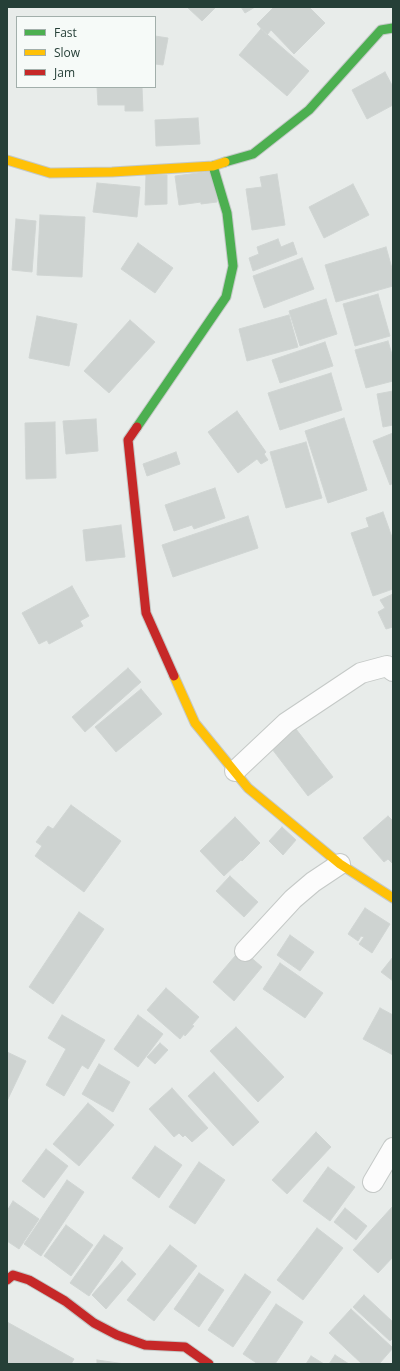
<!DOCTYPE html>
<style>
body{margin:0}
#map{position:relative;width:400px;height:1371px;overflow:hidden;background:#e8ecea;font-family:"Open Sans",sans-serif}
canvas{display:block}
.frame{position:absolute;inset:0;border:8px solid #253f37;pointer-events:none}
.legend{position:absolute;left:16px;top:16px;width:140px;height:72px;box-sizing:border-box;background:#f6faf8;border:1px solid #a2afab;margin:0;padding:5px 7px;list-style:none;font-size:12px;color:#253f37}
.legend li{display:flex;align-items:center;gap:8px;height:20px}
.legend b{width:20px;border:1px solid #a2afab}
</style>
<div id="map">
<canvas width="400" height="1371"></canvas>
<div class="frame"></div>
<ul class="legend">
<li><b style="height:5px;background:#4caf50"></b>Fast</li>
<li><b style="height:5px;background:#ffc107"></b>Slow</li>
<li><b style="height:5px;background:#c62828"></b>Jam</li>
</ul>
</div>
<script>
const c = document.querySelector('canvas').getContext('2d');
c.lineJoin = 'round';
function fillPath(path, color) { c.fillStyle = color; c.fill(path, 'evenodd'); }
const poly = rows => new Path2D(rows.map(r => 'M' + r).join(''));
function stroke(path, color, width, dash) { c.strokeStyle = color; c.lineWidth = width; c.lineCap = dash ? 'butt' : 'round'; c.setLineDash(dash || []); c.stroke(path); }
const building = poly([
 [187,7,216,7,202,21,187,7],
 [241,7,255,7,245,13,241,7],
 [274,7,309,7,325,23,294,54,271,30,267,35,257,24,274,7],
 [261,29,309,71,287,96,239,55,261,29],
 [155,36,168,38,163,65,155,64,155,36],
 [385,72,393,87,393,105,367,119,352,90,385,72],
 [97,87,142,87,143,111,125,111,125,105,98,105,97,87],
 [198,118,200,144,156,146,155,120,198,118],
 [213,171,217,202,201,204,201,202,179,205,175,176,213,171],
 [277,174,285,225,252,230,246,189,262,187,260,177,277,174],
 [146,175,167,175,167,204,145,205,146,175],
 [97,183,140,187,137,217,93,212,97,183],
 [353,184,369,215,324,238,309,207,353,184],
 [40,215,85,217,82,277,37,275,40,215],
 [16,219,36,221,32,272,12,270,16,219],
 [278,239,281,247,293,242,297,254,253,271,249,258,259,254,257,247,278,239],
 [138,243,173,268,155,293,121,269,138,243],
 [386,247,393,272,393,286,336,302,325,265,386,247],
 [302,258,314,289,264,308,253,276,302,258],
 [378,294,390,336,355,346,343,304,378,294],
 [326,299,337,334,300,346,289,311,326,299],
 [289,315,298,347,247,361,239,329,289,315],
 [37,316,77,324,69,366,29,358,37,316],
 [130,320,155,342,109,393,84,371,130,320],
 [388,341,393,358,393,381,366,388,355,350,388,341],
 [325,342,333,366,280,383,272,360,325,342],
 [331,373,342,410,280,430,268,393,331,373],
 [393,391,393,425,383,427,377,394,393,391],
 [237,411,266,452,264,454,268,460,261,464,257,459,238,473,208,432,237,411],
 [344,418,367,490,328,503,305,431,344,418],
 [96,419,98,451,66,454,63,421,96,419],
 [55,422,56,478,26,479,25,423,55,422],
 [393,433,393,483,390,485,373,441,393,433],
 [306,442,322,498,286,508,270,452,306,442],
 [176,452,180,464,147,476,143,464,176,452],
 [215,488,225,518,194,529,192,525,174,531,165,505,215,488],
 [383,512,393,540,393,589,373,596,351,533,369,527,366,518,383,512],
 [248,516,258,548,173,577,162,545,248,516],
 [121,525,125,557,86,561,83,530,121,525],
 [72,586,89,616,80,621,83,626,49,644,47,640,39,644,22,613,72,586],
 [393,594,393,627,386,629,378,612,385,608,380,600,393,594],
 [128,668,141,682,85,732,72,717,128,668],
 [141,689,162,714,116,752,95,727,141,689],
 [296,729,333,777,308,796,272,749,296,729],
 [71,805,121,841,84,892,35,856,42,846,36,842,48,826,53,829,71,805],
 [388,816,393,821,393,864,388,859,384,862,363,838,388,816],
 [235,817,260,843,242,861,241,860,224,876,200,851,235,817],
 [282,827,296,840,283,855,269,841,282,827],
 [230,876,258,902,244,917,216,891,230,876],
 [365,908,390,924,372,953,359,944,364,937,361,936,358,941,348,934,365,908],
 [79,912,104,929,53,1004,29,987,79,912],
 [290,935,314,952,300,971,277,955,290,935],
 [241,949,262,967,234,1001,213,982,241,949],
 [393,957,393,981,381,972,393,957],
 [280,963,323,993,305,1018,263,989,280,963],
 [166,988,199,1017,192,1025,194,1026,185,1036,184,1034,180,1039,147,1010,166,988],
 [380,1008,393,1015,393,1055,363,1039,380,1008],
 [62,1015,105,1040,88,1069,82,1065,64,1096,46,1085,66,1049,48,1038,62,1015],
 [138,1015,163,1034,138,1067,114,1049,138,1015],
 [236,1027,284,1077,258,1102,210,1051,236,1027],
 [160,1043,168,1050,155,1064,147,1057,160,1043],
 [7,1052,26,1061,7,1101,7,1052],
 [99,1064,130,1082,113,1112,82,1094,99,1064],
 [214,1072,259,1122,233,1146,188,1096,214,1072],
 [172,1088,208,1128,192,1142,185,1135,183,1137,179,1133,174,1137,149,1109,172,1088],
 [88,1103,114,1125,79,1166,53,1144,88,1103],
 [316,1132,331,1147,287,1194,272,1180,316,1132],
 [155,1146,182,1165,159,1198,132,1178,155,1146],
 [46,1149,68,1166,44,1198,22,1181,46,1149],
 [199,1162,225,1180,195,1224,169,1207,199,1162],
 [328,1167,355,1187,330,1221,303,1201,328,1167],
 [67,1180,84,1192,41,1256,24,1244,67,1180],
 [13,1201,39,1219,19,1249,7,1241,7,1211,13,1201],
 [393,1206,393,1257,378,1273,353,1250,393,1206],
 [345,1208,367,1226,356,1240,334,1222,345,1208],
 [66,1225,93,1245,71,1276,44,1256,66,1225],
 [317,1228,343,1248,303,1300,277,1280,317,1228],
 [104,1235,123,1248,89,1296,70,1283,104,1235],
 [170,1245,197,1266,154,1321,127,1300,170,1245],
 [122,1261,136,1274,106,1309,92,1295,122,1261],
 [199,1273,224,1290,199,1327,174,1309,199,1273],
 [245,1274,271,1292,233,1347,208,1330,245,1274],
 [364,1295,393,1322,393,1338,390,1341,353,1307,364,1295],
 [276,1304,303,1322,275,1364,258,1364,243,1354,276,1304],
 [351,1309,393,1348,379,1364,362,1364,329,1333,351,1309],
 [7,1322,74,1359,71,1364,7,1364,7,1322],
 [335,1355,349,1364,329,1364,335,1355],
 [311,1356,324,1364,306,1364,311,1356],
 [97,1360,125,1364,97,1364,97,1360]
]);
fillPath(building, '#ced3d1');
stroke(building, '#d0d5d3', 1);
const street = poly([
 [235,771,286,723,361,673,387,666,393,671],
 [245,951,293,899,313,882,340,864],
 [373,1182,393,1148]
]);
const fast = poly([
 [225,162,253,154,309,110,381,30,393,28],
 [137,427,226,297,233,266,227,213,213,166]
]);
const slow = poly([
 [7,160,50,173,112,172,213,166,225,162],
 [174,676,195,723,248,788,340,864,393,898]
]);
const jam = poly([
 [137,427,128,440,146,613,174,676],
 [7,1280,13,1275,29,1280,65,1301,94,1323,117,1335,145,1345,185,1347,209,1364]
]);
stroke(street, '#c5c9c7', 22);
stroke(fast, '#c4c9c7', 11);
stroke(slow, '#c4c9c7', 11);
stroke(jam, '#c4c9c7', 11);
stroke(street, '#fcfcfc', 20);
stroke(fast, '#4caf50', 9);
stroke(slow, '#ffc107', 9);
stroke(jam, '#c62828', 9);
</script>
